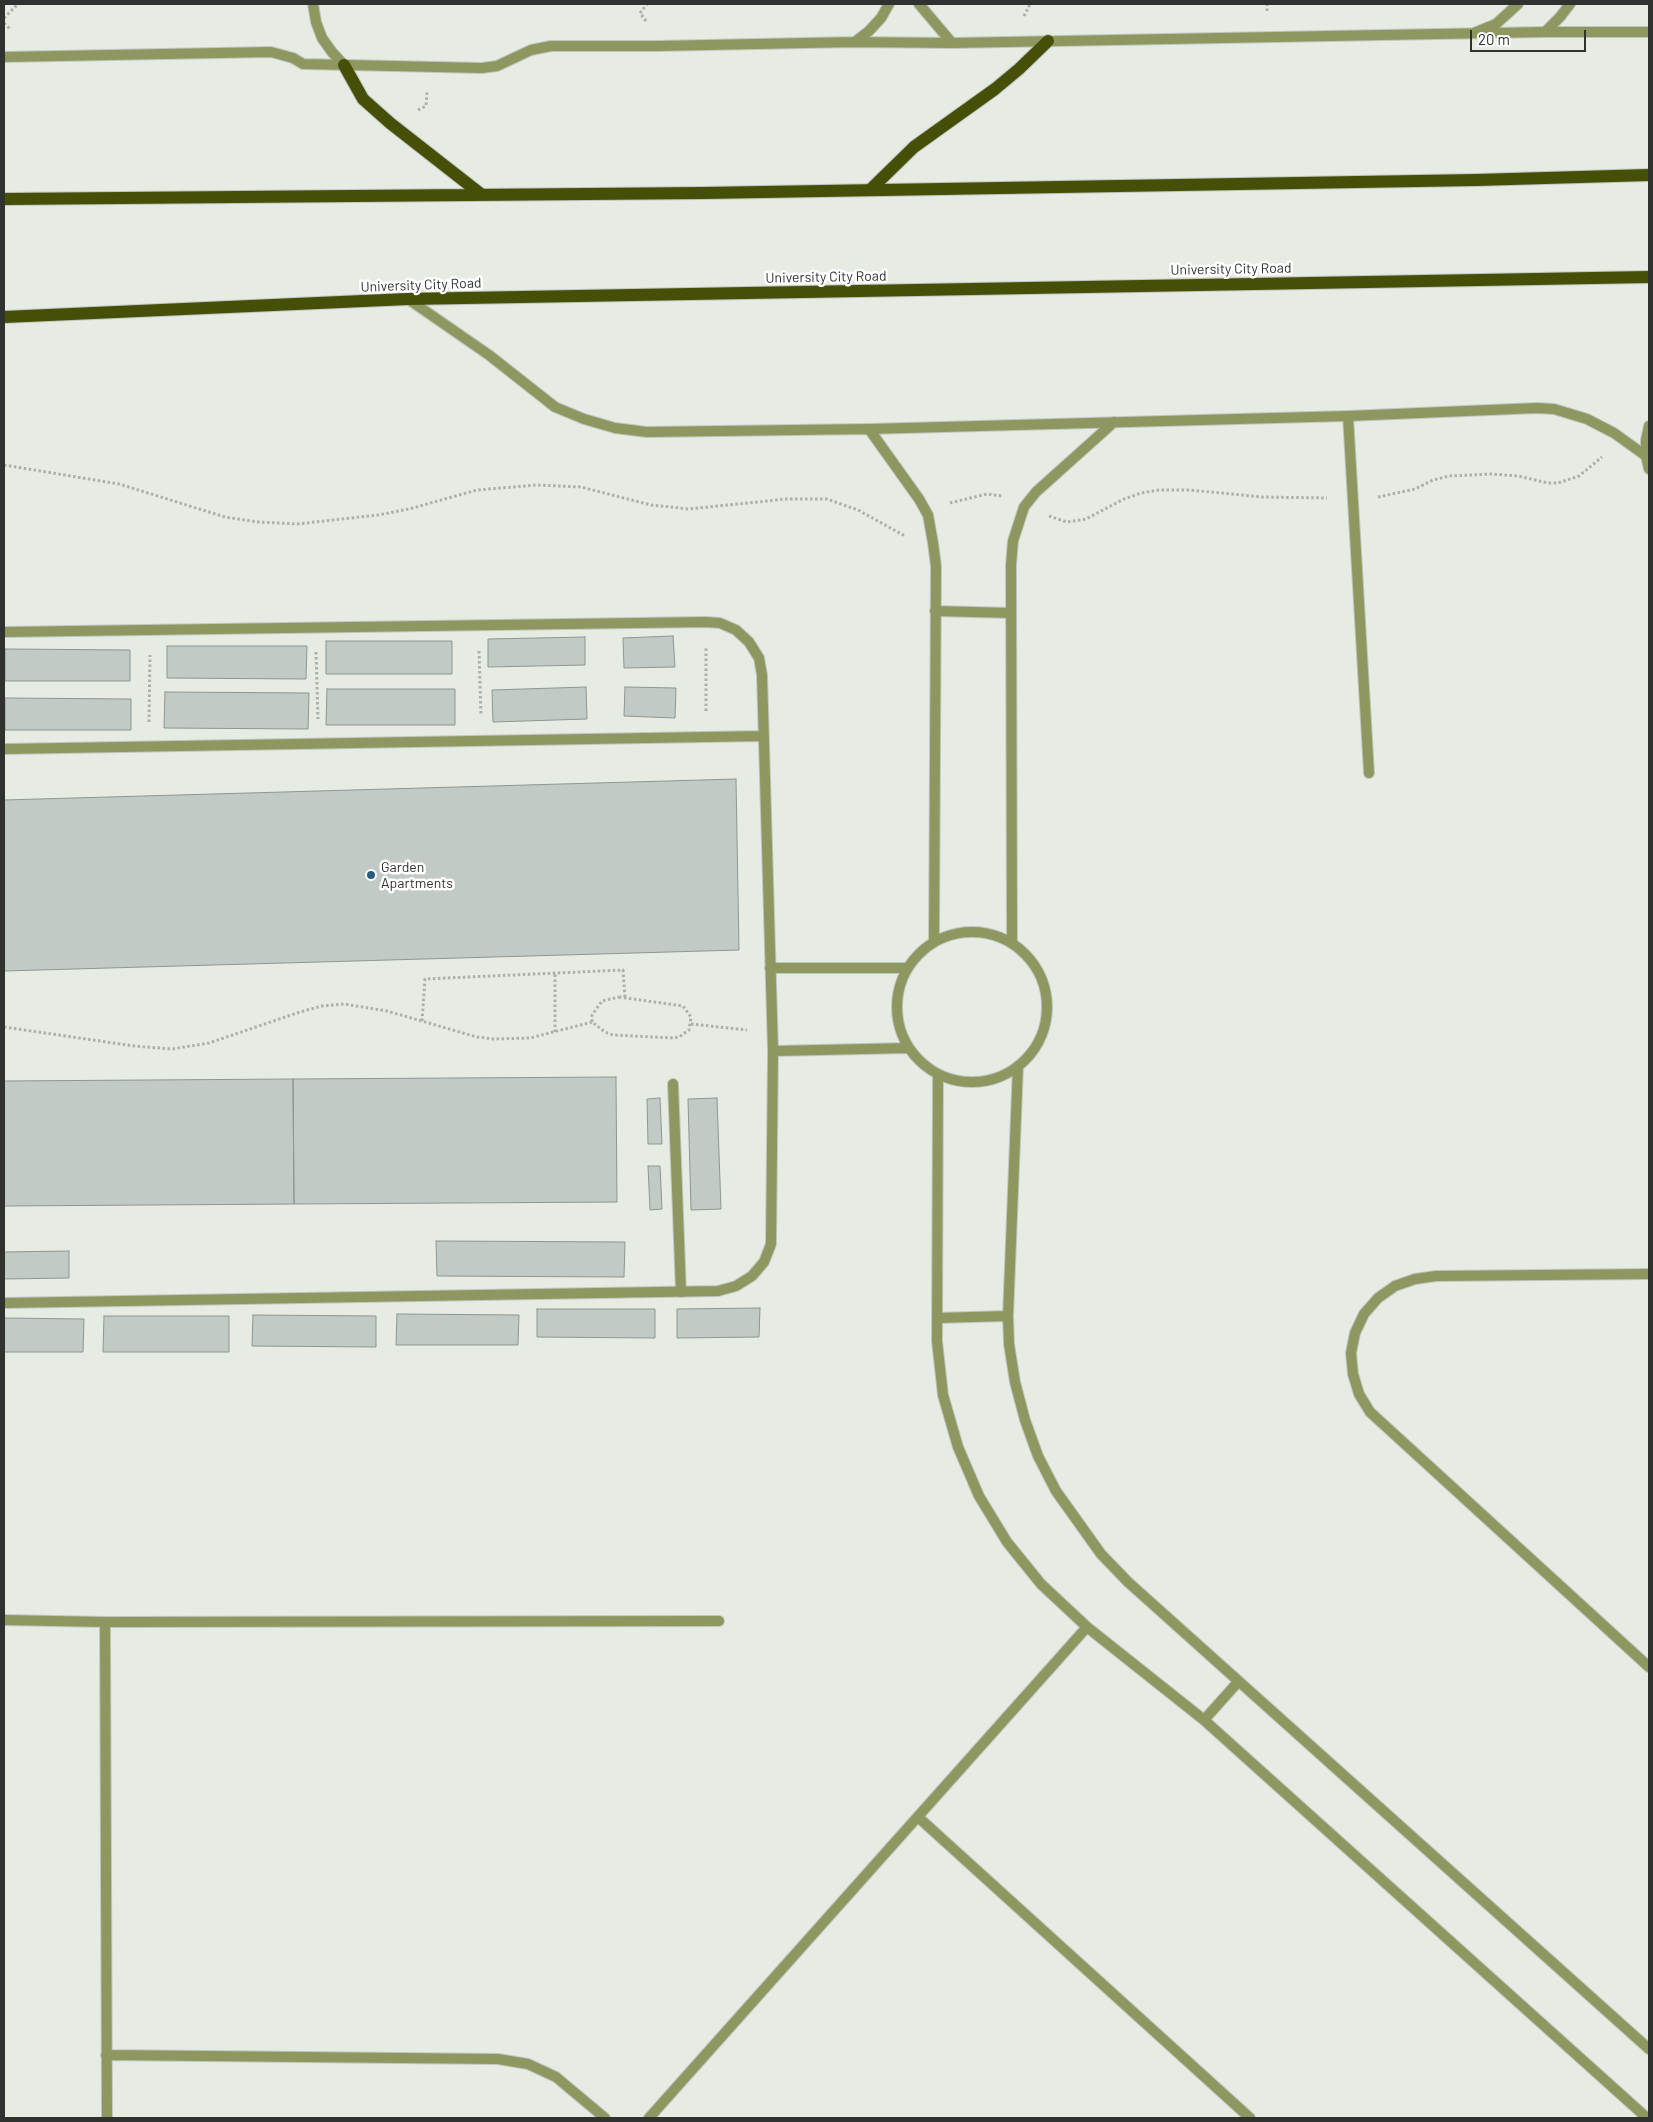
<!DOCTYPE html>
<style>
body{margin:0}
#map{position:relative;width:1653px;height:2122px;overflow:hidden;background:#e6ebe4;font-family:Barlow,sans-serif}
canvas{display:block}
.frame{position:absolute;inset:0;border:5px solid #30322f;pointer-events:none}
.scale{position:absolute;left:1470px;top:30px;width:116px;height:22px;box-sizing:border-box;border:2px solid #30322f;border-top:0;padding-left:6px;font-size:15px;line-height:18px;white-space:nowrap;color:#30322f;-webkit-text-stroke:4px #fff;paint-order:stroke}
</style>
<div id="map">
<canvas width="1653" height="2122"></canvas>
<div class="frame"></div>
<div class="scale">20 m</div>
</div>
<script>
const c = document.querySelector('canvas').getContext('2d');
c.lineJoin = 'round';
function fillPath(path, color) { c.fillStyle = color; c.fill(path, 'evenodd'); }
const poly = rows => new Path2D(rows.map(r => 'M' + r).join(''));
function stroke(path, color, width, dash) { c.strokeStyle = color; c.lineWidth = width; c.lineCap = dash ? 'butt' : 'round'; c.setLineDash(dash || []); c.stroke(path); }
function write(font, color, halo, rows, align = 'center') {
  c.font = font + ' Barlow,sans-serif'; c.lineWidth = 5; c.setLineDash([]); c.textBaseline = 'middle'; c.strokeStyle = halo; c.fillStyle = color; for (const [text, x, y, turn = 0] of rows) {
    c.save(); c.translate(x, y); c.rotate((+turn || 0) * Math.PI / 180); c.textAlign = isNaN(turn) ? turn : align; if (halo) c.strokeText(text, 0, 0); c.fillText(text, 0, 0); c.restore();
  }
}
const building = poly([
 [673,636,675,667,624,668,623,638,673,636],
 [585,637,585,665,488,667,488,639,585,637],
 [326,641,452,641,452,674,326,674,326,641],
 [167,646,307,646,306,679,167,678,167,646],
 [5,649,130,650,130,681,5,681,5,649],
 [586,687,587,719,493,722,492,690,586,687],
 [625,687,676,688,675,718,624,716,625,687],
 [327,689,455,689,455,725,326,725,327,689],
 [165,692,309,693,308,729,164,728,165,692],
 [5,698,131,699,131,730,5,730,5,698],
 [736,779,739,950,4,971,4,800,736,779],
 [616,1077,617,1202,294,1204,293,1079,616,1077],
 [293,1079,294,1204,4,1206,4,1081,293,1079],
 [660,1098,662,1144,648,1144,647,1099,660,1098],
 [717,1098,721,1209,691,1210,688,1099,717,1098],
 [648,1166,660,1166,662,1209,650,1210,648,1166],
 [436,1241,625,1242,624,1277,437,1276,436,1241],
 [69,1251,69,1278,4,1279,4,1252,69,1251],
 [760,1308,759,1337,677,1338,677,1309,760,1308],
 [537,1309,655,1309,655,1338,537,1337,537,1309],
 [397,1314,519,1315,518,1345,396,1345,397,1314],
 [253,1315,376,1316,376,1347,252,1346,253,1315],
 [104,1316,229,1316,229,1352,103,1352,104,1316],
 [4,1318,84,1319,83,1352,4,1352,4,1318]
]);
fillPath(building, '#c2cac5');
stroke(building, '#8e9691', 1);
const service = poly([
 [313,4,316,22,322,38,332,52,344,65],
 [1545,32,1560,17,1570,4],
 [1474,33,1496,24,1518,4],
 [1348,416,1369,773],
 [673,1084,681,1292],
 [1649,1274,1436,1276,1415,1279,1395,1286,1378,1298,1364,1314,1355,1333,1351,1353,1353,1374,1359,1394,1370,1412,1649,1667]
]);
const minor = poly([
 [919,4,952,43],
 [855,42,869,31,881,18,889,4],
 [4,57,271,52,293,58,303,64,482,68,497,66,531,50,551,46,657,46,855,42,952,43,1545,32,1649,32],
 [408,299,489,355,555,407,584,419,615,428,647,432,869,429,1348,416,1537,408,1554,409,1587,419,1614,433,1646,456],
 [1649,426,1646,440,1646,456,1649,469],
 [869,429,919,499,928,515,933,543,936,566,934,942],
 [935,611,1011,613],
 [4,632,706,622,720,623,736,630,749,642,759,658,762,675,773,1051,771,1244,764,1262,752,1276,736,1286,718,1291,4,1303],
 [4,749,764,736],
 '897 1007a75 75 0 1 1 150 0a75 75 0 1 1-150 0Z',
 [1012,943,1011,565,1013,541,1024,507,1036,492,1114,422],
 [770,968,907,968],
 [773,1051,909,1048],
 [1018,1066,1008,1316,1009,1344,1015,1382,1025,1420,1038,1456,1056,1491,1101,1554,1128,1582,1649,2049],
 [938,1075,937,1341,943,1395,958,1447,979,1496,1007,1542,1041,1584,1087,1627,1204,1720,1647,2118],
 [937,1318,1008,1316],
 [4,1620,105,1622,719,1621],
 [105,1622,107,2118],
 [1204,1720,1238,1682],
 [918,1817,1250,2118],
 [106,2055,498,2059,528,2064,556,2077,605,2118],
 [649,2118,1087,1627]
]);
const primary = poly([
 [344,65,363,99,390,123,482,195],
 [870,190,914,147,995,89,1019,69,1048,41],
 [4,199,703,193,1476,180,1649,175],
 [4,317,408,299,1649,277]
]);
stroke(service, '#c2c6c0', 12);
stroke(minor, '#c2c6c0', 12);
stroke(primary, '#c2c6c0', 14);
stroke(poly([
 [1267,11,1267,4],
 [1024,16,1030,4],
 [4,18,18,4],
 [646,21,640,13,647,4],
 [4,23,11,30],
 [418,110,426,106,427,92],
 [4,465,119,484,225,517,258,522,297,524,378,515,409,509,477,490,537,485,581,487,651,505,689,509,786,499,827,499,858,510,905,536],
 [1378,497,1415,489,1433,480,1449,476,1492,474,1518,476,1548,483,1558,483,1579,476,1602,457],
 [950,503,987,494,1002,496],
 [1049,516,1067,522,1086,519,1124,499,1141,493,1159,490,1190,490,1261,497,1327,498],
 [479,651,481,715],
 [316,652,318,719],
 [706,711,706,647],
 [149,722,150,655],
 [619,997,683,1006,691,1017,689,1030,679,1037,674,1038,613,1035,605,1032,592,1022,592,1015,602,1001,619,997],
 [422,1021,425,979,623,970,625,998],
 [691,1024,747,1030],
 [4,1027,134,1046,172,1049,209,1043,300,1012,322,1006,344,1004,387,1011,477,1037,494,1039,530,1038,592,1022],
 [555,1032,555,973]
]), '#acb0ab', 3, [2.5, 2.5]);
stroke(service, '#8d975f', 10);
stroke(minor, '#8d975f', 10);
stroke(primary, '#464f08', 12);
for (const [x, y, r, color] of [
 [371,875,5,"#2d5c7b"]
]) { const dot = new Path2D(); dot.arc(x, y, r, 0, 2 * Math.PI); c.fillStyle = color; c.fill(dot); stroke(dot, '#fff', 2); }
write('14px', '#30322f', '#fff', [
 ["University City Road",1231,269,-1],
 ["University City Road",826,277,-1],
 ["University City Road",421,285,-2]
]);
write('14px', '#30322f', '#fff', [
 ["Garden",381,867],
 ["Apartments",381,883]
], 'left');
</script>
